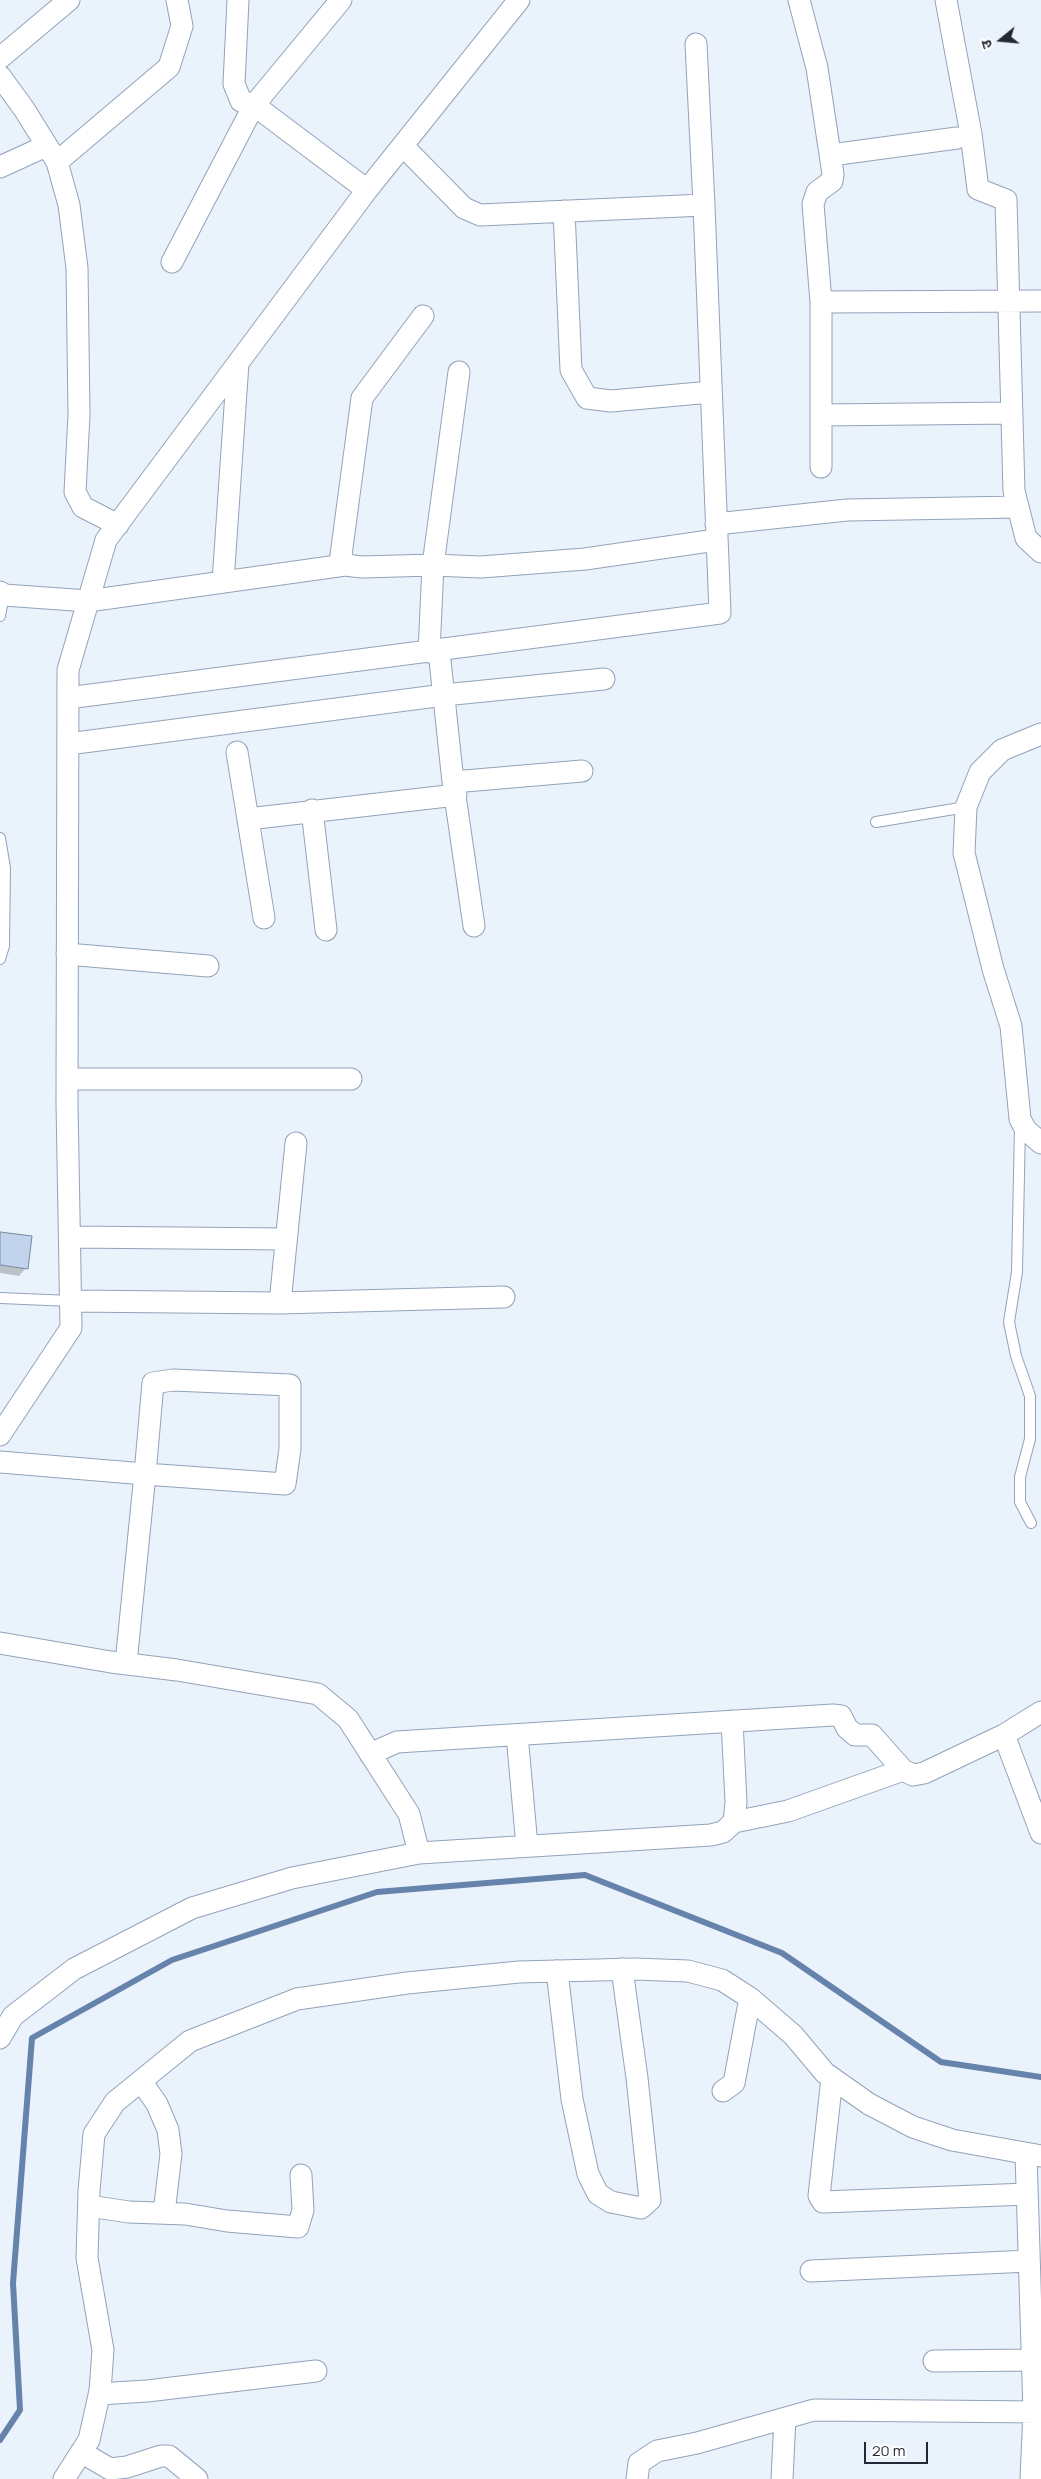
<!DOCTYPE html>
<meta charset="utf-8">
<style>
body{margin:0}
#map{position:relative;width:1041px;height:2479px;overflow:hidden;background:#eaf2fc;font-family:Manrope,"Noto Sans Devanagari",sans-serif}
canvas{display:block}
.north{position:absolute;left:976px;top:15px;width:50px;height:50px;-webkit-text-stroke:4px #fff;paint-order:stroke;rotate:253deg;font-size:14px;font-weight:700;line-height:20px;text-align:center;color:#222932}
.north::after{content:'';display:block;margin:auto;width:18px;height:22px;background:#222932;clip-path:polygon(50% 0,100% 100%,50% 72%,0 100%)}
.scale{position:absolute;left:864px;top:2442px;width:64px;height:22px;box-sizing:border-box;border:2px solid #222932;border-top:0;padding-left:6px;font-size:15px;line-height:18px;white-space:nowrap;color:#222932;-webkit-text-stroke:4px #fff;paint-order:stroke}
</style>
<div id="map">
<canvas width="1041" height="2479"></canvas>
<div class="north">उ</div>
<div class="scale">20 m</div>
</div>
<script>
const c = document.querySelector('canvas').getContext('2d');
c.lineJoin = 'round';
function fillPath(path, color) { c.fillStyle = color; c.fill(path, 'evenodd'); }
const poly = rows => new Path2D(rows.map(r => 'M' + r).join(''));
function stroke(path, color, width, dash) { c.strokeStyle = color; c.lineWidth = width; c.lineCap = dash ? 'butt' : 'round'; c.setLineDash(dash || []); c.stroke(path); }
fillPath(poly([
 [0,1234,26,1268,19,1276,0,1273]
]), '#0003');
stroke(poly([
 [0,2440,20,2410,13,2283,32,2038,172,1960,377,1892,585,1875,782,1953,941,2062,1041,2077]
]), '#6683ab', 6);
const building = poly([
 [0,1232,32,1236,28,1269,0,1265,0,1232]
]);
fillPath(building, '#c2d4ed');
stroke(building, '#78899f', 1);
const lane = poly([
 [0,616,4,595],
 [876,822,966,807],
 [0,838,5,868,4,946,0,959],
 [1020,1126,1017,1272,1009,1322,1016,1356,1030,1396,1030,1439,1020,1477,1020,1502,1031,1523],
 [0,1298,71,1301]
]);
const street = poly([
 [238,0,234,84,241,101,254,105,367,190],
 [799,0,817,68,833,174,832,181,817,192,813,204,821,302,1041,301],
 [946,0,971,134,978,189,1006,200,1014,491,1026,538,1041,552],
 [696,44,704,205],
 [0,58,69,0],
 [0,76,24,109,57,162,69,205,77,268,79,415,75,492,83,507,118,525],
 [831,155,957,138],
 [57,162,169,67,182,26,177,0],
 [0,167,46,146],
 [564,211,571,370,587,398,611,401,711,392],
 [172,262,254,105,341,0],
 [423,316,362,398,341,555,345,565,362,567,433,565,481,567,585,559,716,540],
 [821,415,1012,413],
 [821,467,821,302],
 [716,524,847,510,1018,507],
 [223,582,238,363],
 [0,592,4,595,88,601,345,565],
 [439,651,453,782,474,926],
 [429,652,433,565,459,372],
 [68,698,720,613,704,205,480,215,464,208,403,146],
 [1041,734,1002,750,980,772,966,807,964,853,993,969,1011,1026,1020,1119,1026,1130,1041,1143],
 [68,744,444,695,604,679],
 [237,752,264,918],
 [453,782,582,771],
 [312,810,326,930],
 [248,819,456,795],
 [67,954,208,966],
 [67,1079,351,1079],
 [70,1237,286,1239],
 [71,1301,280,1303,504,1297],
 [280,1303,296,1143],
 [173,1380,290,1385,290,1449,285,1484,145,1474,153,1383,173,1380],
 [0,1435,71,1328,67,1103,68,670,106,540,367,190,519,0],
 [0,1462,145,1474,126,1663],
 [0,1643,111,1662,177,1670,318,1694,348,1719,409,1814,419,1853,292,1878,192,1908,74,1969,13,2016,0,2038],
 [1041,1712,1004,1735,1041,1833],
 [517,1735,527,1846],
 [370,1754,397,1742,833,1715,841,1716,847,1728,855,1735,872,1735,903,1770,913,1775,924,1773,1004,1735],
 [734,1822,788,1811,903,1770],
 [419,1853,711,1835,723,1832,734,1822,736,1802,732,1721],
 [557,1971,572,2099,588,2174,598,2194,611,2202,641,2208,650,2200,637,2078,622,1969],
 [832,2078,819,2196,823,2202,1027,2194],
 [141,2081,157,2104,168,2130,171,2154,164,2213],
 [723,2091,734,2083,750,1998],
 [1026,2154,1034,2412,1031,2479],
 [89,2206,129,2212,185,2214,227,2221,298,2227,303,2210,301,2175],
 [811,2271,1029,2261],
 [934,2361,1032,2360],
 [99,2394,147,2391,316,2371],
 [81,2452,110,2469,127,2467,161,2456,169,2456,197,2479],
 [64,2479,89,2440,100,2391,103,2350,87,2258,89,2191,94,2134,115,2102,190,2041,297,1999,407,1983,519,1972,635,1969,688,1971,722,1980,750,1998,793,2035,825,2073,869,2104,913,2127,952,2140,1041,2156],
 [637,2479,639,2463,657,2451,697,2443,814,2410,1041,2412],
 [782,2479,785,2418]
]);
stroke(lane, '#92a3ba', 12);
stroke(street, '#92a3ba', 23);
stroke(lane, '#fff', 10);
stroke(street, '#fff', 21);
</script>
